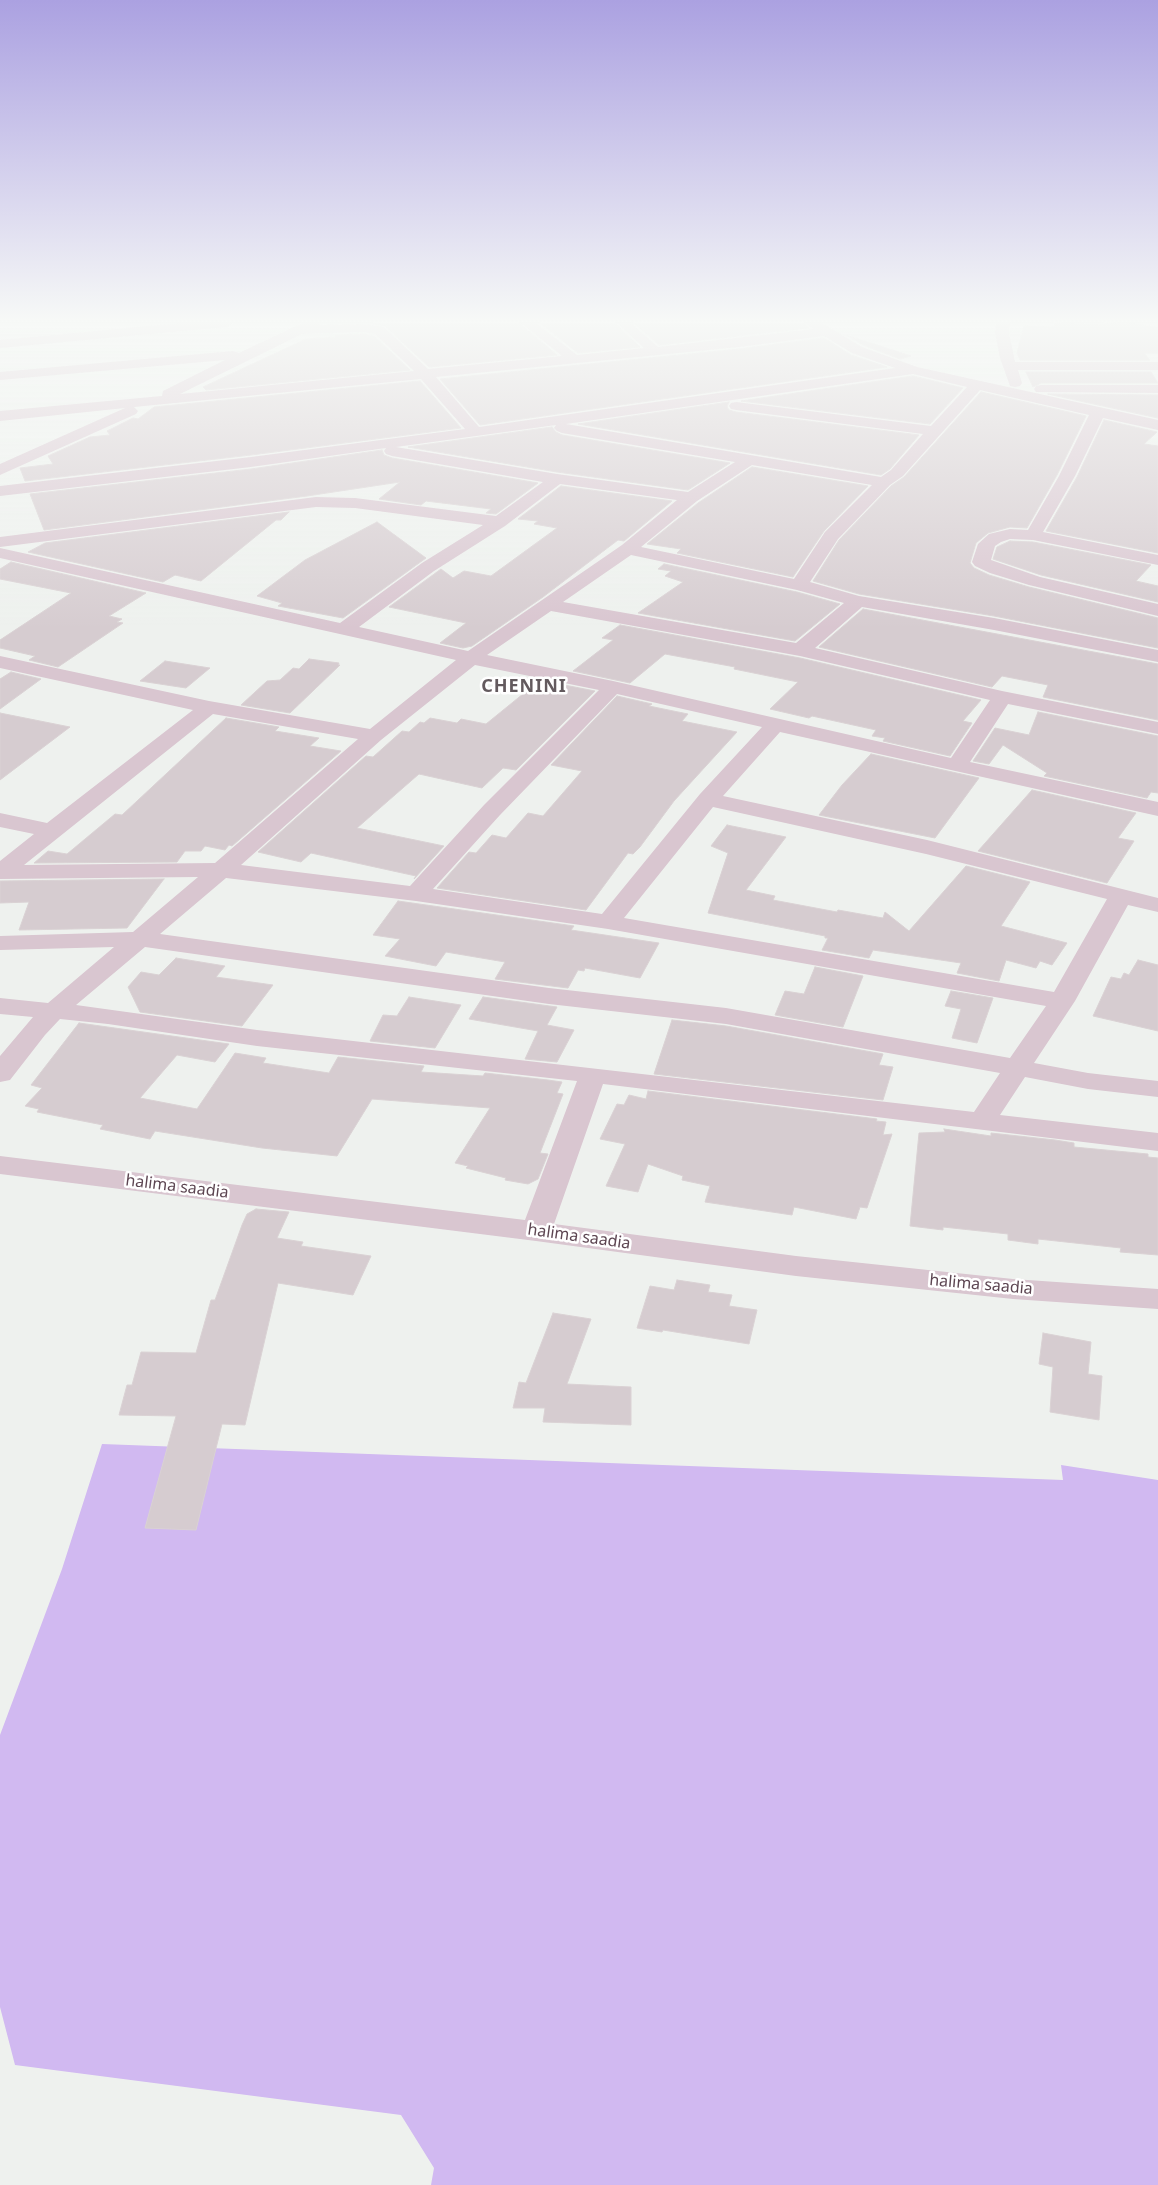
<!DOCTYPE html>
<style>
body{margin:0}
canvas{display:block;background:#eef1ee}
</style>
<canvas width="1158" height="2185"></canvas>
<script>
const c = document.querySelector('canvas').getContext('2d');
c.lineJoin = 'round';
function fillPath(path, color) { c.fillStyle = color; c.fill(path, 'evenodd'); }
const poly = rows => new Path2D(rows.map(r => 'M' + r).join(''));
function stroke(path, color, width, dash) { c.strokeStyle = color; c.lineWidth = width; c.lineCap = dash ? 'butt' : 'round'; c.setLineDash(dash || []); c.stroke(path); }
function write(font, color, halo, rows, align = 'center') {
  c.font = font + ' "Noto Sans",sans-serif'; c.lineWidth = 5; c.setLineDash([]); c.textBaseline = 'middle'; c.strokeStyle = halo; c.fillStyle = color; for (const [text, x, y, turn = 0] of rows) {
    c.save(); c.translate(x, y); c.rotate((+turn || 0) * Math.PI / 180); c.textAlign = isNaN(turn) ? turn : align; if (halo) c.strokeText(text, 0, 0); c.fillText(text, 0, 0); c.restore();
  }
}
fillPath(poly([
 [102,1444,1063,1480,1061,1465,1158,1480,1158,2185,431,2185,434,2168,401,2115,15,2065,0,2007,0,1735,62,1569]
]), '#d1b9f1');
const building = poly([
 [372,323,519,323,557,355,429,367,385,326,372,323],
 [540,323,615,323,640,347,578,353,540,323],
 [634,323,804,323,809,328,659,345,634,323],
 [1054,323,1105,325,1104,323,1144,324,1144,326,1158,327,1158,353,1144,353,1150,360,1020,360,1017,353,1024,326,1054,327,1054,323],
 [363,334,374,336,410,370,206,390,203,387,306,339,336,337,335,335,363,334],
 [846,335,911,356,900,359,863,345,846,335],
 [824,338,851,355,887,367,480,425,440,379,739,349,824,338],
 [1026,372,1151,372,1158,383,1041,383,1033,387,1026,372],
 [913,376,963,388,930,424,741,401,913,376],
 [420,381,461,428,251,455,25,481,20,468,53,464,48,456,90,437,110,435,107,431,133,418,138,419,154,407,420,381],
 [981,392,1086,416,1057,475,1027,528,1010,527,988,533,976,543,970,563,974,568,989,575,1029,587,1158,618,1158,648,994,616,859,594,813,581,839,540,891,486,904,477,981,392],
 [1048,394,1158,395,1158,418,1048,394],
 [729,402,727,407,729,410,736,412,919,435,890,469,881,475,578,424,729,402],
 [1104,420,1157,432,1144,444,1158,446,1158,553,1046,531,1077,477,1104,420],
 [552,427,556,432,562,435,730,463,688,490,557,472,408,447,552,427],
 [382,450,384,455,392,458,538,483,496,514,486,513,491,509,426,501,421,505,379,499,400,482,307,496,44,530,30,494,251,469,382,450],
 [752,467,868,486,824,531,793,577,677,553,681,549,647,544,698,503,752,467],
 [561,486,672,501,624,541,618,540,543,597,472,646,463,648,440,643,466,623,389,607,441,569,453,578,464,571,491,576,557,528,534,524,538,521,518,519,561,486],
 [289,512,281,520,276,520,201,581,175,575,163,582,28,552,45,543,289,512],
 [377,522,426,558,343,618,278,606,282,603,257,596,305,560,377,522],
 [1010,541,1033,542,1151,565,1136,581,1158,586,1158,602,1041,575,993,559,997,547,1010,541],
 [11,562,146,593,109,616,122,619,117,622,123,623,58,667,29,660,35,656,0,648,0,640,71,593,0,579,0,569,11,562],
 [664,564,797,592,840,604,795,641,638,613,683,582,665,576,671,571,658,569,664,564],
 [863,609,1158,664,1158,720,1043,697,1048,685,1002,676,992,687,819,647,863,609],
 [620,625,800,658,981,700,963,721,972,723,950,756,883,741,885,738,872,736,876,730,812,716,809,718,770,709,798,682,734,669,735,667,665,654,630,683,573,671,613,640,602,638,620,625],
 [309,659,339,663,338,665,340,665,290,713,241,705,267,681,280,680,293,668,299,669,309,659],
 [165,661,210,668,186,688,140,681,165,661],
 [11,672,41,679,0,709,0,679,11,672],
 [549,682,595,691,516,770,503,768,482,788,419,774,357,828,444,846,414,879,416,876,311,853,301,862,258,852,366,756,373,757,402,731,409,732,420,722,424,723,430,718,457,723,461,719,486,724,534,685,543,687,549,682],
 [617,696,652,704,649,706,688,714,682,721,737,732,674,801,640,847,633,854,628,853,586,910,437,888,469,852,476,853,492,835,506,838,528,813,543,816,582,771,551,765,617,696],
 [1038,712,1158,736,1158,793,1151,792,1147,798,1044,776,1047,773,1003,745,989,764,973,761,995,728,1029,735,1038,712],
 [0,713,70,727,0,780,0,713],
 [226,718,279,727,275,731,319,738,310,746,341,751,232,846,229,845,225,850,205,846,201,851,185,851,177,862,34,863,48,851,67,854,115,814,122,815,226,718],
 [871,754,979,778,935,838,819,815,842,785,871,754],
 [1032,790,1136,813,1118,838,1134,841,1107,883,978,851,1032,790],
 [727,825,786,837,746,890,775,896,773,900,837,912,838,910,883,918,885,912,909,931,966,866,1030,882,1001,926,1067,943,1052,965,1040,961,1036,968,1006,960,999,981,957,973,961,963,873,950,869,958,822,950,828,938,825,938,825,936,708,913,728,853,711,846,727,825],
 [164,879,127,928,19,930,29,902,0,903,0,881,164,879],
 [398,901,574,926,571,930,659,943,640,978,585,968,584,971,578,970,568,988,495,979,505,962,446,952,436,966,385,956,400,939,373,935,398,901],
 [176,958,225,966,216,977,273,985,242,1026,140,1012,128,987,141,972,159,975,176,958],
 [1138,960,1158,965,1158,1031,1093,1016,1111,977,1121,979,1124,973,1129,975,1138,960],
 [815,967,863,976,843,1027,775,1015,785,991,804,994,815,967],
 [951,991,993,998,977,1043,952,1038,961,1009,945,1006,951,991],
 [409,997,461,1005,435,1048,370,1041,383,1015,397,1016,409,997],
 [483,997,557,1007,547,1025,574,1030,557,1062,525,1059,538,1031,469,1019,483,997],
 [672,1020,726,1026,883,1054,879,1065,893,1067,883,1100,654,1074,672,1020],
 [79,1023,229,1044,215,1062,177,1055,140,1098,197,1109,235,1053,266,1058,263,1063,329,1073,338,1057,424,1066,421,1072,483,1076,485,1073,548,1080,562,1082,557,1093,563,1094,540,1153,548,1154,538,1179,528,1184,505,1180,506,1178,466,1168,468,1166,455,1163,490,1108,372,1099,337,1156,262,1148,155,1131,150,1139,100,1129,103,1125,37,1112,39,1109,25,1106,42,1088,31,1085,79,1023],
 [648,1091,877,1119,876,1121,886,1122,883,1135,892,1134,867,1208,860,1207,856,1219,794,1207,792,1215,705,1202,710,1186,682,1180,683,1176,648,1164,638,1192,606,1186,625,1144,600,1139,617,1104,624,1105,629,1095,646,1099,648,1091],
 [944,1129,991,1136,991,1133,1055,1140,1074,1143,1074,1147,1148,1154,1148,1157,1158,1158,1158,1255,1120,1252,1121,1248,1038,1239,1038,1244,1008,1240,1008,1234,943,1227,943,1230,910,1226,919,1133,945,1132,944,1129],
 [256,1209,289,1212,277,1238,303,1242,301,1246,371,1256,353,1295,278,1283,245,1425,222,1424,196,1530,145,1528,176,1416,119,1415,127,1385,132,1385,141,1352,196,1353,211,1300,215,1300,242,1225,247,1214,256,1209],
 [677,1280,710,1285,708,1292,732,1295,729,1306,757,1310,749,1344,663,1330,662,1332,637,1328,650,1286,674,1290,677,1280],
 [553,1313,591,1319,567,1384,631,1387,631,1425,543,1422,545,1408,513,1408,519,1382,526,1383,553,1313],
 [1043,1333,1091,1342,1088,1374,1102,1376,1099,1420,1050,1412,1053,1367,1039,1364,1043,1333]
]);
fillPath(building, '#d6ccd0');
stroke(building, '#dad2d4', 1);
fillPath(poly([
 [179,323,233,323,227,327,0,348,0,340,179,323],
 [302,323,320,323,319,325,363,324,384,327,428,369,562,356,521,323,536,323,577,355,644,348,617,323,631,323,658,347,813,329,806,323,822,323,862,347,917,367,1158,420,1158,430,1103,418,1075,476,1043,532,1158,555,1158,565,1033,540,1010,539,1001,542,995,546,991,560,1040,577,1158,604,1158,616,1029,585,990,573,975,566,972,562,978,544,989,534,1010,529,1028,530,1059,476,1089,415,980,390,903,476,890,485,838,539,810,582,859,596,994,618,1158,650,1158,662,994,630,862,607,815,648,1002,691,1158,722,1158,734,1008,704,970,762,1158,802,1158,816,780,732,723,796,927,840,1158,898,1158,912,1128,905,1075,1001,1034,1063,1088,1073,1158,1081,1158,1097,1088,1089,1025,1077,1000,1115,1158,1133,1158,1151,603,1084,554,1224,796,1256,1013,1279,1158,1289,1158,1309,1013,1299,796,1276,536,1241,0,1174,0,1156,525,1220,577,1081,257,1046,108,1024,60,1019,45,1035,10,1080,0,1082,0,1056,33,1017,0,1014,0,998,48,1003,114,947,0,950,0,936,133,932,198,877,0,879,0,861,34,834,0,827,0,813,47,823,193,710,0,668,0,656,209,701,370,729,456,660,0,558,0,548,340,623,422,563,483,525,355,508,316,507,0,547,0,537,316,497,355,498,496,516,543,482,392,456,386,454,384,451,386,448,251,467,0,496,0,486,251,457,465,429,421,379,134,407,138,411,136,414,0,475,0,464,125,408,0,421,0,411,162,396,163,391,225,360,0,380,0,372,233,351,239,353,302,323],
 [363,332,375,334,414,371,180,394,302,334,363,332],
 [824,336,852,353,895,368,479,427,436,377,739,347,824,336],
 [913,374,967,387,931,426,736,402,731,403,729,406,731,409,736,410,923,434,891,470,881,477,566,424,913,374],
 [556,425,554,428,557,431,562,433,735,462,688,492,557,474,396,447,556,425],
 [752,465,872,485,825,532,794,579,641,547,697,501,752,465],
 [560,484,677,500,622,545,468,651,359,627,434,571,505,526,560,484],
 [631,555,797,590,844,603,796,643,563,602,631,555],
 [551,611,800,656,990,700,951,758,613,681,487,655,551,611],
 [475,665,599,690,484,805,410,886,241,865,381,740,475,665],
 [617,694,762,727,700,794,602,914,433,889,500,815,617,694],
 [213,714,358,739,215,863,24,865,213,714],
 [713,807,926,854,1107,899,1054,992,624,918,713,807],
 [226,878,416,901,608,929,1046,1006,1010,1058,726,1008,549,988,160,934,226,878],
 [145,947,549,1004,726,1024,1000,1073,974,1112,257,1030,76,1005,145,947],
 [996,323,1010,323,1009,333,1015,362,1158,362,1158,370,1018,370,1022,383,1020,386,1015,387,1010,386,1000,358,995,333,996,323],
 [1041,385,1158,385,1158,393,1036,392,1034,389,1036,386,1041,385]
]), '#d9c6d0');
const sky = c.createLinearGradient(0, 0, 0, 629);
sky.addColorStop(0, '#aba1e1');
sky.addColorStop(0.51, '#f7f9f7');
sky.addColorStop(1, '#f7f9f700');
c.fillStyle = sky;
c.fillRect(0, 0, 1158, 629);
write('16px', '#5c4551', '#fff', [
 ["halima saadia",177,1187,7],
 ["halima saadia",579,1237,8],
 ["halima saadia",981,1285,5]
]);
c.letterSpacing = '1px';
write('bold 18px', '#635a5e', '#fff', [
 ["CHENINI",524,687]
]);
c.letterSpacing = '0px';
</script>
